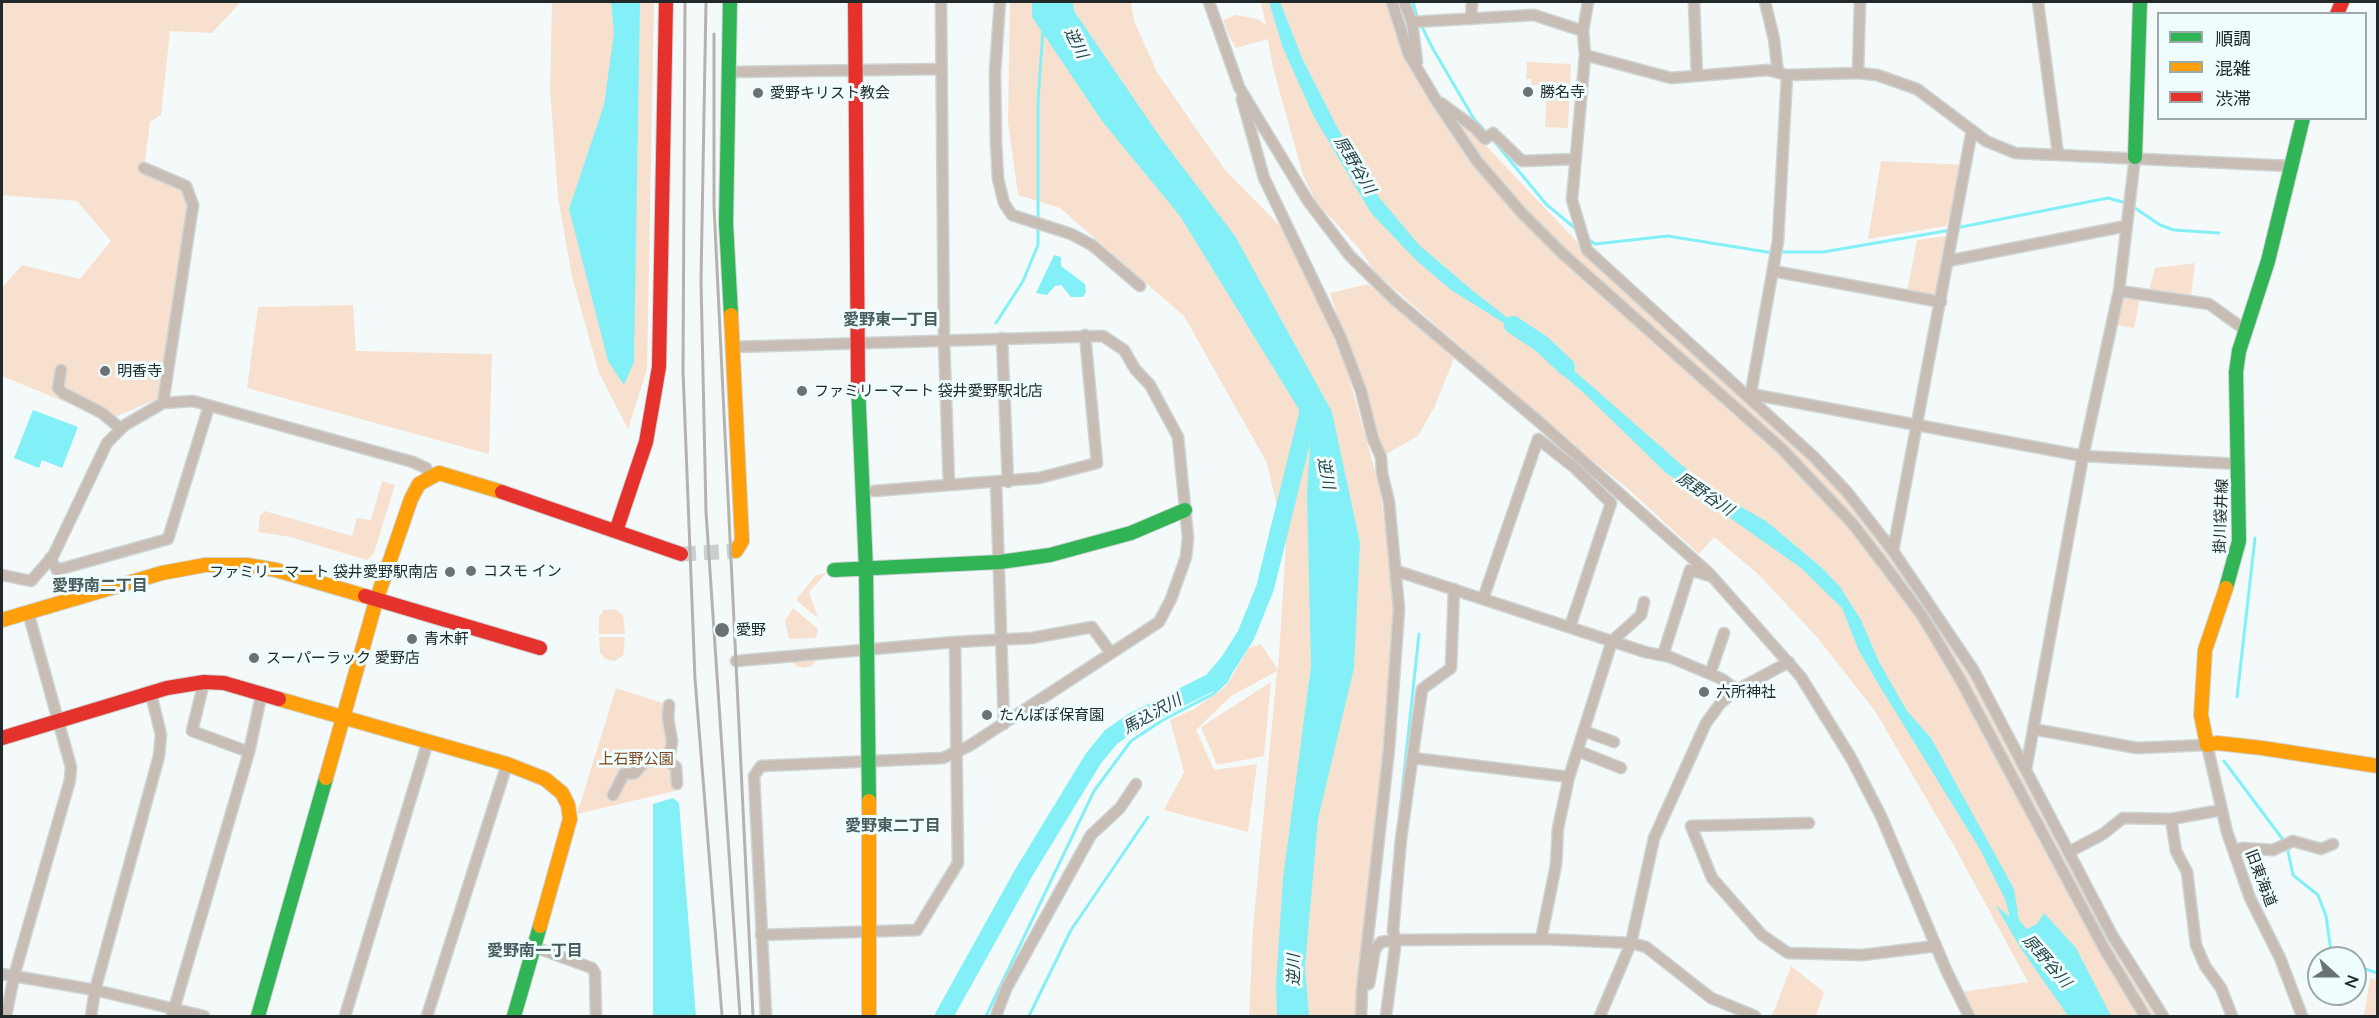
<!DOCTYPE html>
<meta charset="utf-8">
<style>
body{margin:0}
#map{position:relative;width:2379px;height:1018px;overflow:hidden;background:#f4fafa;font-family:Lato,"Noto Sans JP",sans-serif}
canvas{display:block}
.frame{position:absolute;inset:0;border:3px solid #21292a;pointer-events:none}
.legend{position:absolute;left:2157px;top:12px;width:210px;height:108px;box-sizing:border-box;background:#f0fdfe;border:2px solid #9da8a9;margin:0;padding:8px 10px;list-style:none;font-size:18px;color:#21292a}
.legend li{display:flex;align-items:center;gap:12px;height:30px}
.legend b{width:30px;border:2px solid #9da8a9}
.north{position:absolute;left:2307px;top:946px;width:60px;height:60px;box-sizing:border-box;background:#f0fdfe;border:2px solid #9da8a9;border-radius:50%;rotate:111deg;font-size:16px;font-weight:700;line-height:24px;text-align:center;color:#21292a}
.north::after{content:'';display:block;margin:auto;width:21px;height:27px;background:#6b7273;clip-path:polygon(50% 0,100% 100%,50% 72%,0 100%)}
</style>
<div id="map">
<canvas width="2379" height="1018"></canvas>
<div class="frame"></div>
<ul class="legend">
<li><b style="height:8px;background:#30b455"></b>順調</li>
<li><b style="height:8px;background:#ff9f0a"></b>混雑</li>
<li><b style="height:8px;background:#e5322d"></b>渋滞</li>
</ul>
<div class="north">N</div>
</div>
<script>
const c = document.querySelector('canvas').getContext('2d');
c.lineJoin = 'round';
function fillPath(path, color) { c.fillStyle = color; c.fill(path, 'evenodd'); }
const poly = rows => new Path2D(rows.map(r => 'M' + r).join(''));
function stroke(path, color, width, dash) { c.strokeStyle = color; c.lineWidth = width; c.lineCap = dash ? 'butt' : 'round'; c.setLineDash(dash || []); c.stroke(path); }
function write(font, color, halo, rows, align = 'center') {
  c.font = font + ' Lato,"Noto Sans JP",sans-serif'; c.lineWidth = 6; c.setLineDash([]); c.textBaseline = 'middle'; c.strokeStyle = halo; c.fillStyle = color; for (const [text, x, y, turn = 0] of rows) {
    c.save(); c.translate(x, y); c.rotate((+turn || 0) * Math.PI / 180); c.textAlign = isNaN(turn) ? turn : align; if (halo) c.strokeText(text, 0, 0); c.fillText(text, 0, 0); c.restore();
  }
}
fillPath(poly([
 [2,2,241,2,212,33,170,31,161,115,150,122,144,168,184,190,189,208,164,396,115,417,101,417,2,376,2,288,22,265,80,279,111,241,77,201,2,195],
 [552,2,654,2,647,369,628,429,599,373,572,277,558,197,550,90],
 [1010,2,1131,2,1134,21,1157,72,1225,170,1292,238,1346,367,1379,485,1396,599,1392,710,1365,909,1355,1016,1249,1016,1253,928,1277,671,1231,696,1196,730,1214,770,1257,764,1248,832,1164,810,1184,772,1170,720,1194,709,1226,686,1249,648,1261,644,1278,670,1286,546,1267,463,1184,316,1060,208,1018,195,1008,122],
 [1261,2,1399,2,1397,23,1422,78,1594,260,1833,478,1935,612,2161,1016,1975,1016,1962,992,2027,982,2029,984,1953,844,1875,711,1816,636,1758,574,1714,537,1699,554,1627,488,1568,441,1374,271,1359,248,1316,202,1303,175,1273,68,1268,39,1236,48,1228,34,1223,20,1235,15,1258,19,1266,25],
 [1527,62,1571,64,1568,128,1545,127,1547,86,1531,85,1531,79,1526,79],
 [1881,161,1966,165,1946,226,1868,239],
 [1947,236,1936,296,1907,292,1917,240],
 [2195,263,2191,297,2149,290,2155,268],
 [1368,284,1454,358,1435,406,1418,436,1381,457,1330,293],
 [2121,295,2140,298,2134,328,2116,325],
 [353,305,356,351,492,354,489,454,247,388,258,307],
 [382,481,395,485,374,553,367,560,290,537,258,532,260,515,265,511,352,536,357,518,371,520],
 [827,572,809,592,818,618,796,600,815,576],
 [793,608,818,629,816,638,789,639,785,621],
 [615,609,623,615,625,634,599,634,599,617,604,610],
 [599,637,625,637,623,656,614,661,605,659,600,652],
 [820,655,812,666,804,668,796,666,787,657],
 [1271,682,1264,756,1217,765,1201,727],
 [616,688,672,706,679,790,577,814],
 [1791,966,1824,992,1816,1016,1772,1016],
 [2370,978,2377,980,2377,1016,2354,1016,2364,1016]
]), '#f8e0ce');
fillPath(poly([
 [611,2,640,2,634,362,624,385,608,361,569,209,604,105,614,33],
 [1032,2,1073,2,1074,11,1160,137,1235,236,1332,412,1360,543,1354,668,1318,819,1305,967,1309,1016,1277,1016,1276,983,1283,879,1311,666,1307,493,1311,429,1180,216,1102,121,1032,17],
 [1269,2,1280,2,1302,58,1337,127,1378,196,1419,245,1472,290,1570,367,1709,489,1766,521,1822,568,1840,587,1861,620,1879,662,1907,711,1931,738,2014,889,2019,920,2027,929,2037,924,2044,913,2076,948,2111,1016,2068,1016,2020,947,1996,906,2010,917,2005,899,1981,851,1879,685,1859,651,1842,608,1801,568,1665,472,1586,395,1504,323,1451,290,1416,260,1371,213,1313,115,1283,48],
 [1054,255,1061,257,1061,266,1085,284,1086,292,1083,297,1071,297,1061,285,1055,286,1047,295,1036,293],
 [33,410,78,427,62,468,42,460,39,468,14,458],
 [673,798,679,803,696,1016,653,1016,653,804]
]), '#83f0f8');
stroke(poly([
 [1413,2,1417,17,1433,49,1474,119,1487,133],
 [1493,140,1546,204,1576,229],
 [2132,206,2160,225,2174,230,2219,233],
 [1956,228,2108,198,2126,203],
 [1588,239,1595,244,1668,236,1773,253],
 [1779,252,1823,252,1951,230],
 [996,323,1023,281,1038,245,1038,101,1043,30],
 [2237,697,2255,538],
 [2224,761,2284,841],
 [1400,811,1419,634],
 [2287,847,2293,875,2318,895,2326,916,2332,958],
 [2355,966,2378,973],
 [986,1016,1094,791,1131,741,1163,720,1213,694,1226,682,1242,652,1257,609],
 [1029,1016,1071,930,1148,817]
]), '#83f0f8', 3);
stroke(poly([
 [1513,325,1542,344,1566,367],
 [944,1016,1023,874,1093,759,1111,737,1134,721,1212,682,1229,662,1246,635,1265,588,1312,398]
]), '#83f0f8', 18);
stroke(poly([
 [681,554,736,551]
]), '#cad0d0', 15, [15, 8]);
const street = poly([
 [941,2,944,340,949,485,1039,478,1097,463,1085,335],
 [1000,2,995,72,996,142,998,179,1004,203,1012,215,1071,234,1092,245,1140,286],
 [1209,2,1239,87,1308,201,1350,256,1395,300,1537,420,1709,573,1801,677,1851,758,1881,816,1947,972,1969,1016],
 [1392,2,1409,55,1436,100,1477,161,1521,212,1562,253,1782,449,1852,523,1889,571,1923,617,1960,679,2105,950,2145,1016],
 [1404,2,1412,22,1417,62],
 [1588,2,1583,31,1585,55,1572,200,1587,250,1814,457,1847,492,1893,551,1974,671,2112,935,2163,1016],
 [1694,2,1697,76],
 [1765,2,1774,39,1778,73],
 [2038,2,2058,154],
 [1471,19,1472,2],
 [1412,22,1534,15,1583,31],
 [1585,55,1671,78,1768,70,1787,75,1858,73,1877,75,1917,89,1986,141,2015,153,2290,166],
 [729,72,940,69],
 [1858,73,1860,2],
 [1242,99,1264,178,1341,338,1361,391,1373,439,1381,457,1382,473,1389,502,1399,609,1389,749,1362,990,1361,1016],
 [1441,103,1475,128,1485,139,1493,133,1522,161,1575,159],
 [144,168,186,186,193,205,163,403],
 [1948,261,2126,226],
 [1773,271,1941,302],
 [2119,291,2209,304,2244,329],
 [1002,338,1008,482],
 [734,347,1103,336,1124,350,1135,369,1150,385,1178,437,1188,538,1186,557,1171,599,1159,622,969,746,943,758,761,766,754,776,766,1016],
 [61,370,58,388,63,393,102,413,121,429],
 [1751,394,2083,456,2239,464],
 [1750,398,1778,241,1787,75],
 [996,482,1004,724],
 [874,491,949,485],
 [1893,551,1972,130],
 [50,558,57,570,168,539,209,406],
 [1397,571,1645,652,1670,657,1722,679,1737,690],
 [2,575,31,581,53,556,107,443,125,425,163,403,193,401,413,462,426,468,430,475],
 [1483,599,1538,439,1575,468,1611,503,1570,627],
 [1663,655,1690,570,1710,576],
 [736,661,955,642],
 [1710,674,1724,633],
 [204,682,192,731,249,752],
 [2033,729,2137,748,2207,745,2227,832,2250,898,2280,958,2302,1016],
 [1584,731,1614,742],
 [1578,751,1621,768],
 [1413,758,1569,777],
 [665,759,676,767,677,784],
 [2026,769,2083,456,2119,291,2135,157],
 [613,795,624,774,635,773,645,761,663,761,670,754,672,741,668,718,669,705],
 [2171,819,2176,851,2187,872,2196,945,2205,966,2221,988,2232,1016],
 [1809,823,1691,826,1712,878,1762,935,1788,953,1862,955,1936,946],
 [2234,851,2242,848,2273,850,2293,841,2321,849,2333,844],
 [2069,852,2103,834,2123,818,2171,819,2222,810],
 [761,935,917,930,958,863,955,642,1032,638,1092,627,1111,653],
 [1541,939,1556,865,1558,828,1569,777,1612,641,1641,615,1644,602],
 [534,947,592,968,595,973,596,1016],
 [2,974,95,990,204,1016],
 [1369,984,1375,949,1381,942,1396,940,1541,939,1631,943,1646,947,1711,998,1755,1016],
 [6,1016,14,976,70,780,71,767,28,612],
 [91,1016,95,990,159,756,161,735,151,694],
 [172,1016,249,752,262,692],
 [345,1016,428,741],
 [427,1016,507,764],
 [996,1016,1006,989,1091,835,1120,808,1136,784],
 [1386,1016,1396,940,1393,931,1401,839,1422,689,1451,668,1454,589],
 [1600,1016,1631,943,1654,838,1706,723,1720,704,1733,692,1789,662]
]);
const fast = poly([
 [730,2,726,223,731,315],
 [2135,157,2140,2],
 [858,385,866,570,869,801],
 [834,570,1000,562,1050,555,1131,533,1185,510],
 [2226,588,2239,541,2236,372,2239,351,2268,261,2303,118],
 [258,1016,326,778],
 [514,1016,540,926]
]);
const slow = poly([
 [731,315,742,541,736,551],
 [2226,588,2205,650,2201,715,2207,745,2217,743,2262,748,2378,766],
 [2,620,162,573,205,565,247,565,276,570,365,596],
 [279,699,507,764,545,779,562,793,568,805,570,819,540,926],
 [326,778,376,601,411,499,419,484,439,473,502,492],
 [869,801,869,1016]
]);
const jam = poly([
 [855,2,858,385],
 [2337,14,2342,2],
 [502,492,681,554],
 [616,531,646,442,659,367,666,2],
 [365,596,540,648],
 [2,738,167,688,204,682,224,683,279,699]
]);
stroke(street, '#cfd4d4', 13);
stroke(fast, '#cfd4d4', 16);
stroke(slow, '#cfd4d4', 16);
stroke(jam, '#cfd4d4', 16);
stroke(street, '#c7bdb5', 10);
stroke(fast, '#30b455', 14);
stroke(slow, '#ff9f0a', 14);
stroke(jam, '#e5322d', 14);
stroke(poly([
 [685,2,683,371,695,679,722,1016],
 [706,2,701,281,706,512,740,1016],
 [714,34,714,206,753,1016]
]), '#b6b3af', 3);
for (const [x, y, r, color] of [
 [1528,92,6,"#6b7273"],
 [758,93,6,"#6b7273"],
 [105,371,6,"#6b7273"],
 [802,391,6,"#6b7273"],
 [471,571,6,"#6b7273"],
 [450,572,6,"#6b7273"],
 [722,630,8,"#6b7273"],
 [412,639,6,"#6b7273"],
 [254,658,6,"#6b7273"],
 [1704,692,6,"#6b7273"],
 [987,715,6,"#6b7273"]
]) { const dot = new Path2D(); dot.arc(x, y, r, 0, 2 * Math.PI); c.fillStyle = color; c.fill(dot); stroke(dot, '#f0fdfe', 2); }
write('15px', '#21292a', '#f0fdfe', [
 ["勝名寺",1540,92],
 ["愛野キリスト教会",770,93],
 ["明香寺",117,371],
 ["ファミリーマート 袋井愛野駅北店",814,391],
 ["コスモ イン",483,571],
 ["ファミリーマート 袋井愛野駅南店",438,572,"right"],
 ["愛野",736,630],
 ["青木軒",424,639],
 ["スーパーラック 愛野店",266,658],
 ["六所神社",1716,692],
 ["たんぽぽ保育園",999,715]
], 'left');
write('15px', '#21292a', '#f0fdfe', [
 ["掛川袋井線",2221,516,-88],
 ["旧東海道",2261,878,69]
]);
write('15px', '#7f471e', '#f0fdfe', [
 ["上石野公園",636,759]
]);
write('italic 16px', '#284143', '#f0fdfe', [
 ["逆川",1076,43,63],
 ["原野谷川",1355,165,59],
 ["逆川",1326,473,79],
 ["原野谷川",1705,494,34],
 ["馬込沢川",1152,714,-29],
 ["原野谷川",2047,961,49],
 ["逆川",1294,970,-90]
]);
write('bold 16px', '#495c5d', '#f0fdfe', [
 ["愛野東一丁目",891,320],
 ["愛野南二丁目",100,586],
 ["愛野東二丁目",893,826],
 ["愛野南一丁目",535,951]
]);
</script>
